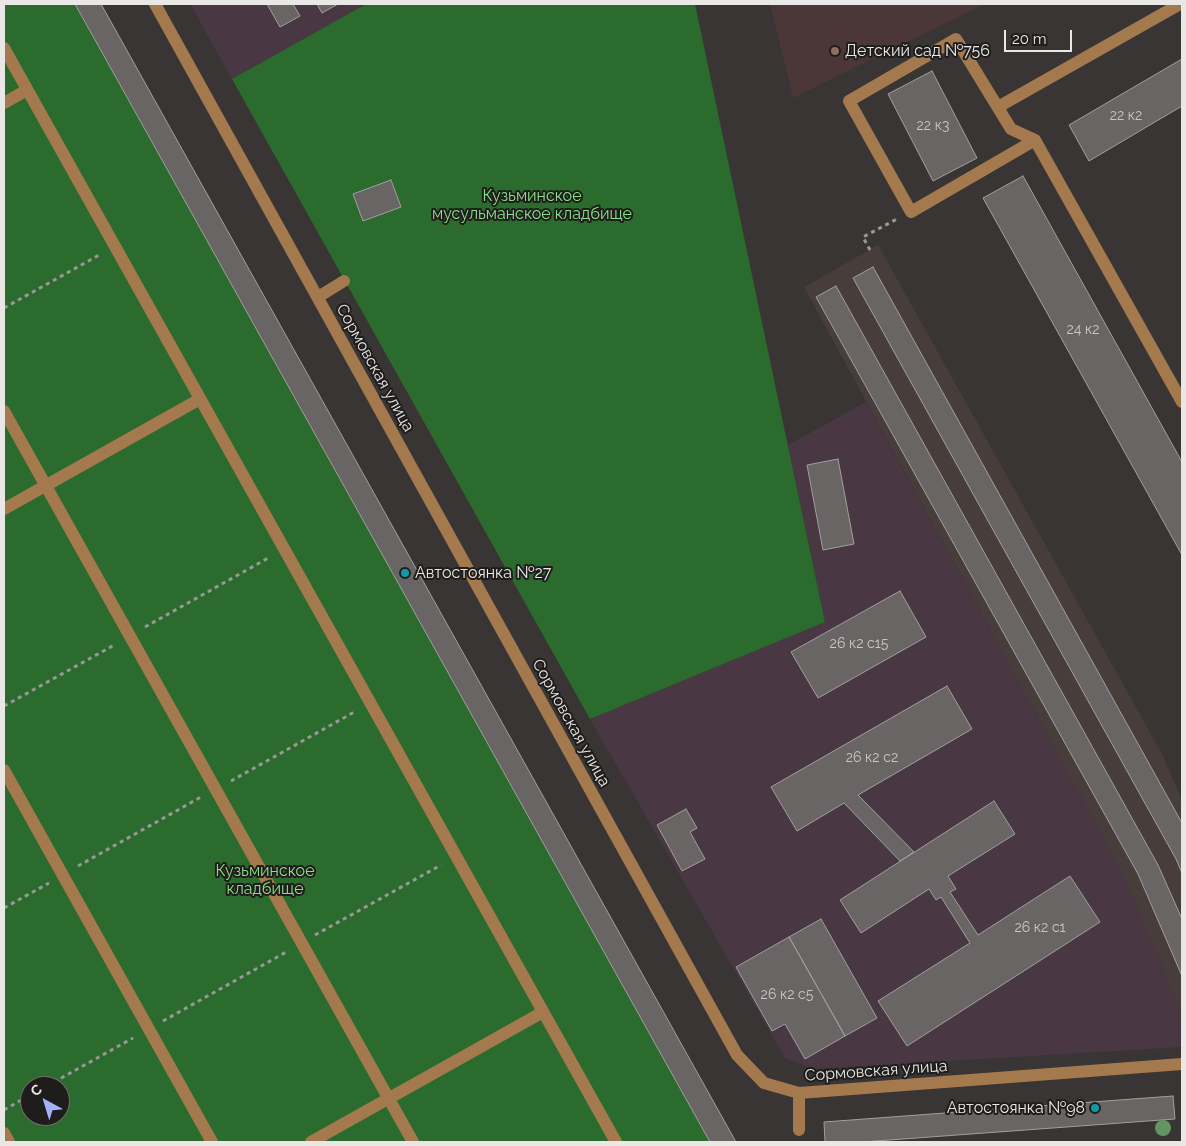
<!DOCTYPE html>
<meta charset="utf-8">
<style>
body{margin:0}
#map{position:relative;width:1186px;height:1146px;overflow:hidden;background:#383534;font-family:Raleway,sans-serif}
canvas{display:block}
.frame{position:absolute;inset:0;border:5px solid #eae8e7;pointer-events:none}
.north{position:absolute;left:20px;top:1076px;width:50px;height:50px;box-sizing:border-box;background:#1e1d1c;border:1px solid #706e6d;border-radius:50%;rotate:321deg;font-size:14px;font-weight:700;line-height:20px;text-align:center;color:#eae8e7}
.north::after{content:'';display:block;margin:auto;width:18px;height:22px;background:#a6b1fc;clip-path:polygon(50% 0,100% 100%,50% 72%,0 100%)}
.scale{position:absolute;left:1004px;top:30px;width:68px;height:22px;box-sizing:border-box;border:2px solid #eae8e7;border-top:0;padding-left:6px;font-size:15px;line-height:18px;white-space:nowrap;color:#eae8e7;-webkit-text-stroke:4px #1e1d1c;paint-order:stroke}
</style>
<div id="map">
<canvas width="1186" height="1146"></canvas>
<div class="frame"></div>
<div class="north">С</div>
<div class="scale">20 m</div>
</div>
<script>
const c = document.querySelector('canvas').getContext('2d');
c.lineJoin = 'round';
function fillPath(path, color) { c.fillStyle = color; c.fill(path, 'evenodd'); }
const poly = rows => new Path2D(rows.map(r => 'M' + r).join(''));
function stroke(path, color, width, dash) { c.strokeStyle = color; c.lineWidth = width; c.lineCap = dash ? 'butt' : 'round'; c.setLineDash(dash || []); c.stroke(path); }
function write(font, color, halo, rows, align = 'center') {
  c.font = font + ' Raleway,sans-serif'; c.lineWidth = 4; c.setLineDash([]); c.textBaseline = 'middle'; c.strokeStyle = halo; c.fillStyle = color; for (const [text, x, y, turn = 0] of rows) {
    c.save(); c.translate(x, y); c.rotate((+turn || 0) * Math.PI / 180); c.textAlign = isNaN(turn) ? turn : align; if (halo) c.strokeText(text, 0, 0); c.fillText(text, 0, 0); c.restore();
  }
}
fillPath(poly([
 [190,4,366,4,232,79],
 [866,402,1122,872,1182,1014,1182,1047,813,1069,785,1058,590,719,825,622,788,445]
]), '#493843');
fillPath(poly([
 [878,245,1162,754,1182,800,1182,1014,1122,872,804,287]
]), '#473e3b');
fillPath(poly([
 [770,4,984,4,793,98]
]), '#4c3738');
fillPath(poly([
 [4,4,75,4,710,1142,4,1142],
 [30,1086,60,1086,60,1116,30,1116],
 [366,4,695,4,825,622,590,719,232,79]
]), '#2c6b2e');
const building = poly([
 [75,4,101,4,736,1142,710,1142,75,4],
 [267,4,293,4,300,16,280,27,267,4],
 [317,4,338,4,322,13,317,4],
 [1182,59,1182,106,1089,161,1069,125,1182,59],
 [932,71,977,158,933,181,888,94,932,71],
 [1023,176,1182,462,1182,555,983,198,1023,176],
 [391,180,401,207,363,221,353,194,391,180],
 [873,267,1182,823,1182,873,1176,859,853,278,873,267],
 [836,286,1158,865,1182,919,1182,976,1138,874,816,297,836,286],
 [838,459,854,544,823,550,807,465,838,459],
 [900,591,926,637,818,698,791,652,900,591],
 [947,686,972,729,858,795,914,852,900,861,844,803,797,831,771,787,947,686],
 [994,801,1015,834,948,876,956,889,950,892,978,935,1070,876,1100,922,907,1046,878,1001,970,943,941,897,936,900,929,889,861,933,840,900,994,801],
 [686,809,697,828,690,832,705,859,682,871,657,825,686,809],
 [821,919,877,1018,845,1036,789,937,821,919],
 [789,937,845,1036,805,1059,785,1024,772,1031,736,967,789,937],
 [1173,1096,1175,1119,862,1142,825,1142,824,1122,1173,1096]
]);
fillPath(building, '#686564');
stroke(building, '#a39f9e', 1);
stroke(poly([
 [870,250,863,237,897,219],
 [4,308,101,254],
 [145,627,270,557],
 [4,706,116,644],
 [231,781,356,711],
 [78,866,201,797],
 [4,908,49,883],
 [315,935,441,865],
 [163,1021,288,951],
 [47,1086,133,1038],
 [4,1110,30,1095]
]), '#9a9796', 3, [4, 4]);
stroke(poly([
 [155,4,737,1055,764,1083,799,1093,1182,1064],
 [4,48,616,1142],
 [4,103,27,90],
 [998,107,1180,4],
 [1035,140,911,212,849,101,956,39,1011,129,1035,140,1182,402],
 [318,297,344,281],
 [4,411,413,1142],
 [4,509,200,399],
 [4,770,212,1142],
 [799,1093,799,1130],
 [4,1133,9,1142],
 [311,1142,543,1012]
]), '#a5794e', 12);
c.fillStyle = '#659463';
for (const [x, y] of [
 [1163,1128]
]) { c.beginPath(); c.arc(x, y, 8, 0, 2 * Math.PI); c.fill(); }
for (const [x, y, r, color] of [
 [835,51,5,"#8d6e63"],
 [405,573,5,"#0f9aa8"],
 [1095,1108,5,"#0f9aa8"]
]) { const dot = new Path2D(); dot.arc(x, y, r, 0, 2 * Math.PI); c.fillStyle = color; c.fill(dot); stroke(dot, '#1e1d1c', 2); }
write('14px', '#cac7c6', null, [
 ["22 к2",1126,116],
 ["22 к3",933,126],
 ["24 к2",1083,330],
 ["26 к2 с15",859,644],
 ["26 к2 с2",872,758],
 ["26 к2 с1",1040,928],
 ["26 к2 с5",787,995]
]);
write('16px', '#eae8e7', '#1e1d1c', [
 ["Детский сад №756",845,51],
 ["Автостоянка №27",415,573],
 ["Автостоянка №98",1085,1108,"right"]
], 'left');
write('16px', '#8ae189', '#1e1d1c', [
 ["Кузьминское",532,196],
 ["мусульманское кладбище",532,214],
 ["Кузьминское",265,871],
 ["кладбище",265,889]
]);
write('16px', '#eae8e7', '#1e1d1c', [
 ["Сормовская улица",375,368,61],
 ["Сормовская улица",571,723,61],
 ["Сормовская улица",876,1071,-4]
]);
</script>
